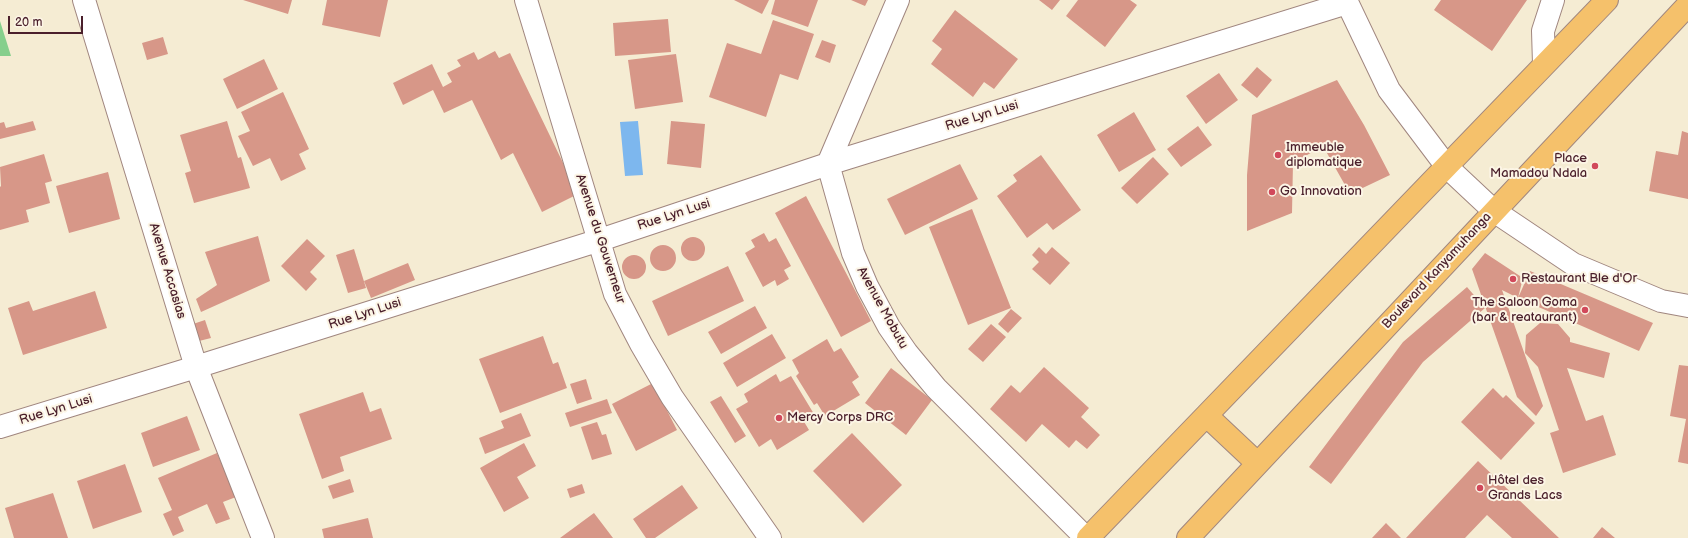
<!DOCTYPE html>
<meta charset="utf-8">
<style>
body{margin:0}
#map{position:relative;width:1688px;height:538px;overflow:hidden;background:#f5ecd3;font-family:"Balsamiq Sans",sans-serif}
canvas{display:block}
.scale{position:absolute;left:8px;top:16px;width:75px;height:18px;box-sizing:border-box;border:2px solid #4a1f2b;border-top:0;padding-left:5px;font-size:12px;line-height:14px;white-space:nowrap;color:#4a1f2b;-webkit-text-stroke:3px #fcf5e5;paint-order:stroke}
</style>
<div id="map">
<canvas width="1688" height="538"></canvas>
<div class="scale">20 m</div>
</div>
<script>
const c = document.querySelector('canvas').getContext('2d');
c.lineJoin = 'round';
function fillPath(path, color) { c.fillStyle = color; c.fill(path, 'evenodd'); }
const poly = rows => new Path2D(rows.map(r => 'M' + r).join(''));
function stroke(path, color, width, dash) { c.strokeStyle = color; c.lineWidth = width; c.lineCap = dash ? 'butt' : 'round'; c.setLineDash(dash || []); c.stroke(path); }
function write(font, color, halo, rows, align = 'center') {
  c.font = font + ' "Balsamiq Sans",sans-serif'; c.lineWidth = 4; c.setLineDash([]); c.textBaseline = 'middle'; c.strokeStyle = halo; c.fillStyle = color; for (const [text, x, y, turn = 0] of rows) {
    c.save(); c.translate(x, y); c.rotate((+turn || 0) * Math.PI / 180); c.textAlign = isNaN(turn) ? turn : align; if (halo) c.strokeText(text, 0, 0); c.fillText(text, 0, 0); c.restore();
  }
}
fillPath(poly([
 [0,21,11,56,0,56]
]), '#86cf8c');
fillPath(poly([
 [638,121,643,175,625,176,620,122]
]), '#7db7ee');
fillPath(poly([
 [243,0,292,0,288,14],
 [327,0,388,0,380,37,322,25],
 [734,0,769,0,762,14],
 [775,0,818,0,808,27,771,14],
 [851,0,868,0,865,6],
 [1039,0,1060,0,1052,10],
 [1078,0,1130,0,1137,5,1105,47,1066,16],
 [1441,0,1527,0,1492,51,1434,10],
 [955,10,1018,59,994,89,984,82,973,97,931,64,942,49,932,41],
 [668,19,671,52,615,56,613,23],
 [773,20,814,34,798,80,780,74,766,117,709,97,727,43,761,54],
 [163,37,168,54,147,60,142,43],
 [822,40,836,45,830,63,815,57],
 [495,51,499,58,510,53,578,194,542,212,513,153,501,160,472,100,444,113,433,90,403,105,393,83,432,64,443,87,452,82,447,73,461,66,457,60,474,52,478,60],
 [676,54,683,102,635,109,628,60],
 [264,59,278,89,237,109,223,79],
 [1257,67,1272,80,1257,98,1241,85],
 [1219,73,1238,100,1206,124,1186,96],
 [1337,80,1364,125,1390,175,1350,194,1323,146,1293,163,1292,213,1247,231,1247,175,1252,115],
 [283,92,309,149,299,154,306,169,281,181,270,158,253,166,238,136,250,131,241,112],
 [1134,112,1156,150,1119,172,1097,135],
 [33,121,36,130,0,139,0,123,4,122,6,128],
 [227,121,238,158,241,157,250,188,194,203,185,173,191,171,180,135],
 [671,121,705,124,701,168,667,164],
 [1198,126,1212,145,1181,167,1167,149],
 [1682,131,1688,133,1688,199,1649,191,1656,151,1678,155],
 [44,154,52,181,45,183,50,203,26,210,29,222,0,230,0,187,1,186,0,167],
 [1041,155,1081,210,1053,230,1047,223,1027,238,997,196,1017,181,1013,175],
 [1153,157,1169,174,1137,204,1121,188],
 [960,164,978,199,905,235,887,199],
 [108,172,120,219,69,233,56,186],
 [806,196,871,321,841,337,775,213],
 [972,209,1011,308,968,325,929,227],
 [764,233,769,242,776,238,791,266,784,270,789,279,777,286,775,280,763,287,745,253,755,247,751,240],
 [258,236,270,281,201,312,196,299,217,285,205,252],
 '681 249a12 12 0 1 1 24 0a12 12 0 1 1-24 0Z',
 [307,239,325,256,310,272,317,279,306,291,281,266],
 '650 258a13 13 0 1 1 26 0a13 13 0 1 1-26 0Z',
 [1039,247,1046,254,1052,247,1070,263,1050,285,1032,269,1039,262,1032,255],
 [354,249,366,288,348,293,336,255],
 [1485,253,1523,278,1518,298,1502,290,1543,406,1536,416,1517,397,1472,269],
 '622 267a12 12 0 1 1 24 0a12 12 0 1 1-24 0Z',
 [408,263,415,280,371,298,364,281],
 [728,266,744,301,668,336,652,301],
 [1530,271,1653,323,1639,351,1518,298],
 [1467,287,1485,308,1423,362,1331,484,1309,467,1403,342],
 [95,291,107,328,23,355,8,308,29,301,33,311],
 [755,306,767,328,721,354,708,332],
 [1011,309,1022,318,1008,333,998,324],
 [205,320,211,338,199,341,193,324],
 [1540,323,1558,324,1570,338,1570,342,1610,353,1604,378,1567,368,1586,421,1603,415,1616,455,1563,473,1550,433,1559,430,1538,367,1525,353,1526,335],
 [991,324,1006,337,983,362,968,349],
 [772,334,786,358,737,387,723,363],
 [543,336,553,364,558,362,567,388,500,413,479,359],
 [827,339,834,352,841,348,859,377,852,382,860,395,825,416,817,403,814,405,796,376,799,373,792,360],
 [1679,365,1688,366,1688,464,1678,462,1686,419,1670,416],
 [1044,367,1089,408,1081,417,1100,435,1087,449,1076,440,1069,448,1042,424,1026,442,990,409,1011,385,1020,393],
 [891,368,932,400,906,435,865,403],
 [776,374,780,382,791,376,814,414,803,420,809,430,777,450,771,439,759,447,736,409,748,402,744,394],
 [586,379,592,399,577,404,570,384],
 [653,383,677,430,636,451,612,404],
 [1493,388,1503,398,1506,395,1535,423,1501,460,1461,422],
 [363,392,370,412,381,408,392,439,340,457,344,471,322,479,299,414],
 [721,396,746,436,735,443,710,402],
 [607,399,612,413,570,427,565,413],
 [521,413,531,436,485,454,479,438,504,428,501,421],
 [187,416,200,450,153,467,141,433],
 [597,422,602,435,606,434,612,454,592,460,581,427],
 [852,433,902,485,863,523,813,471],
 [524,443,536,466,517,477,529,498,504,512,480,468],
 [217,453,236,497,223,502,230,519,216,524,207,504,178,517,184,531,173,536,163,514,172,510,158,478],
 [1478,461,1559,538,1512,538,1487,515,1465,538,1406,538],
 [125,464,142,512,93,529,77,481],
 [350,479,354,492,333,499,328,486],
 [582,484,585,493,570,498,567,489],
 [682,485,698,508,655,538,646,538,633,519],
 [53,493,68,538,14,538,5,508],
 [594,513,613,538,560,538],
 [368,518,373,538,324,538,322,529],
 [1386,523,1401,538,1372,538],
 [1602,527,1615,538,1593,538]
]), '#d79788');
const minor = poly([
 [84,0,196,367,263,538],
 [526,0,615,294,641,344,672,397,770,538],
 [898,0,828,164,853,253,867,286,889,327,907,353,936,388,1086,538],
 [1346,0,1389,90,1447,167,1494,211,1573,264,1661,301,1688,306],
 [1544,64,1543,31,1553,0],
 [0,427,196,367,600,240,828,164,1347,3]
]);
const major = poly([
 [1207,416,1257,463],
 [1088,538,1607,0],
 [1188,538,1687,6]
]);
stroke(minor, '#a0867f', 24);
stroke(major, '#a0867f', 24);
stroke(minor, '#fff', 22);
stroke(major, '#f5c16b', 22);
for (const [x, y, r, color] of [
 [1278,155,4,"#d1495b"],
 [1595,166,4,"#d1495b"],
 [1272,192,4,"#d1495b"],
 [1513,279,4,"#d1495b"],
 [1585,310,4,"#d1495b"],
 [779,418,4,"#d1495b"],
 [1480,488,4,"#d1495b"]
]) { const dot = new Path2D(); dot.arc(x, y, r, 0, 2 * Math.PI); c.fillStyle = color; c.fill(dot); stroke(dot, '#fcf5e5', 1.5); }
write('13px', '#4a1f2b', '#fcf5e5', [
 ["Rue Lyn Lusi",982,116,-17],
 ["Rue Lyn Lusi",674,215,-18],
 ["Avenue du Gouverneur",600,239,72],
 ["Avenue Accasias",167,271,73],
 ["Boulevard Kanyamuhanga",1437,271,-47],
 ["Avenue Mobutu",882,308,61],
 ["Rue Lyn Lusi",365,314,-18],
 ["Rue Lyn Lusi",56,410,-17]
]);
write('13px', '#4a1f2b', '#fcf5e5', [
 ["Immeuble",1286,148],
 ["diplomatique",1286,163],
 ["Place",1587,159,"right"],
 ["Mamadou Ndala",1587,174,"right"],
 ["Go Innovation",1280,192],
 ["Restaurant Ble d'Or",1521,279],
 ["The Saloon Goma",1577,303,"right"],
 ["(bar & reataurant)",1577,318,"right"],
 ["Mercy Corps DRC",787,418],
 ["Hôtel des",1488,481],
 ["Grands Lacs",1488,496]
], 'left');
</script>
